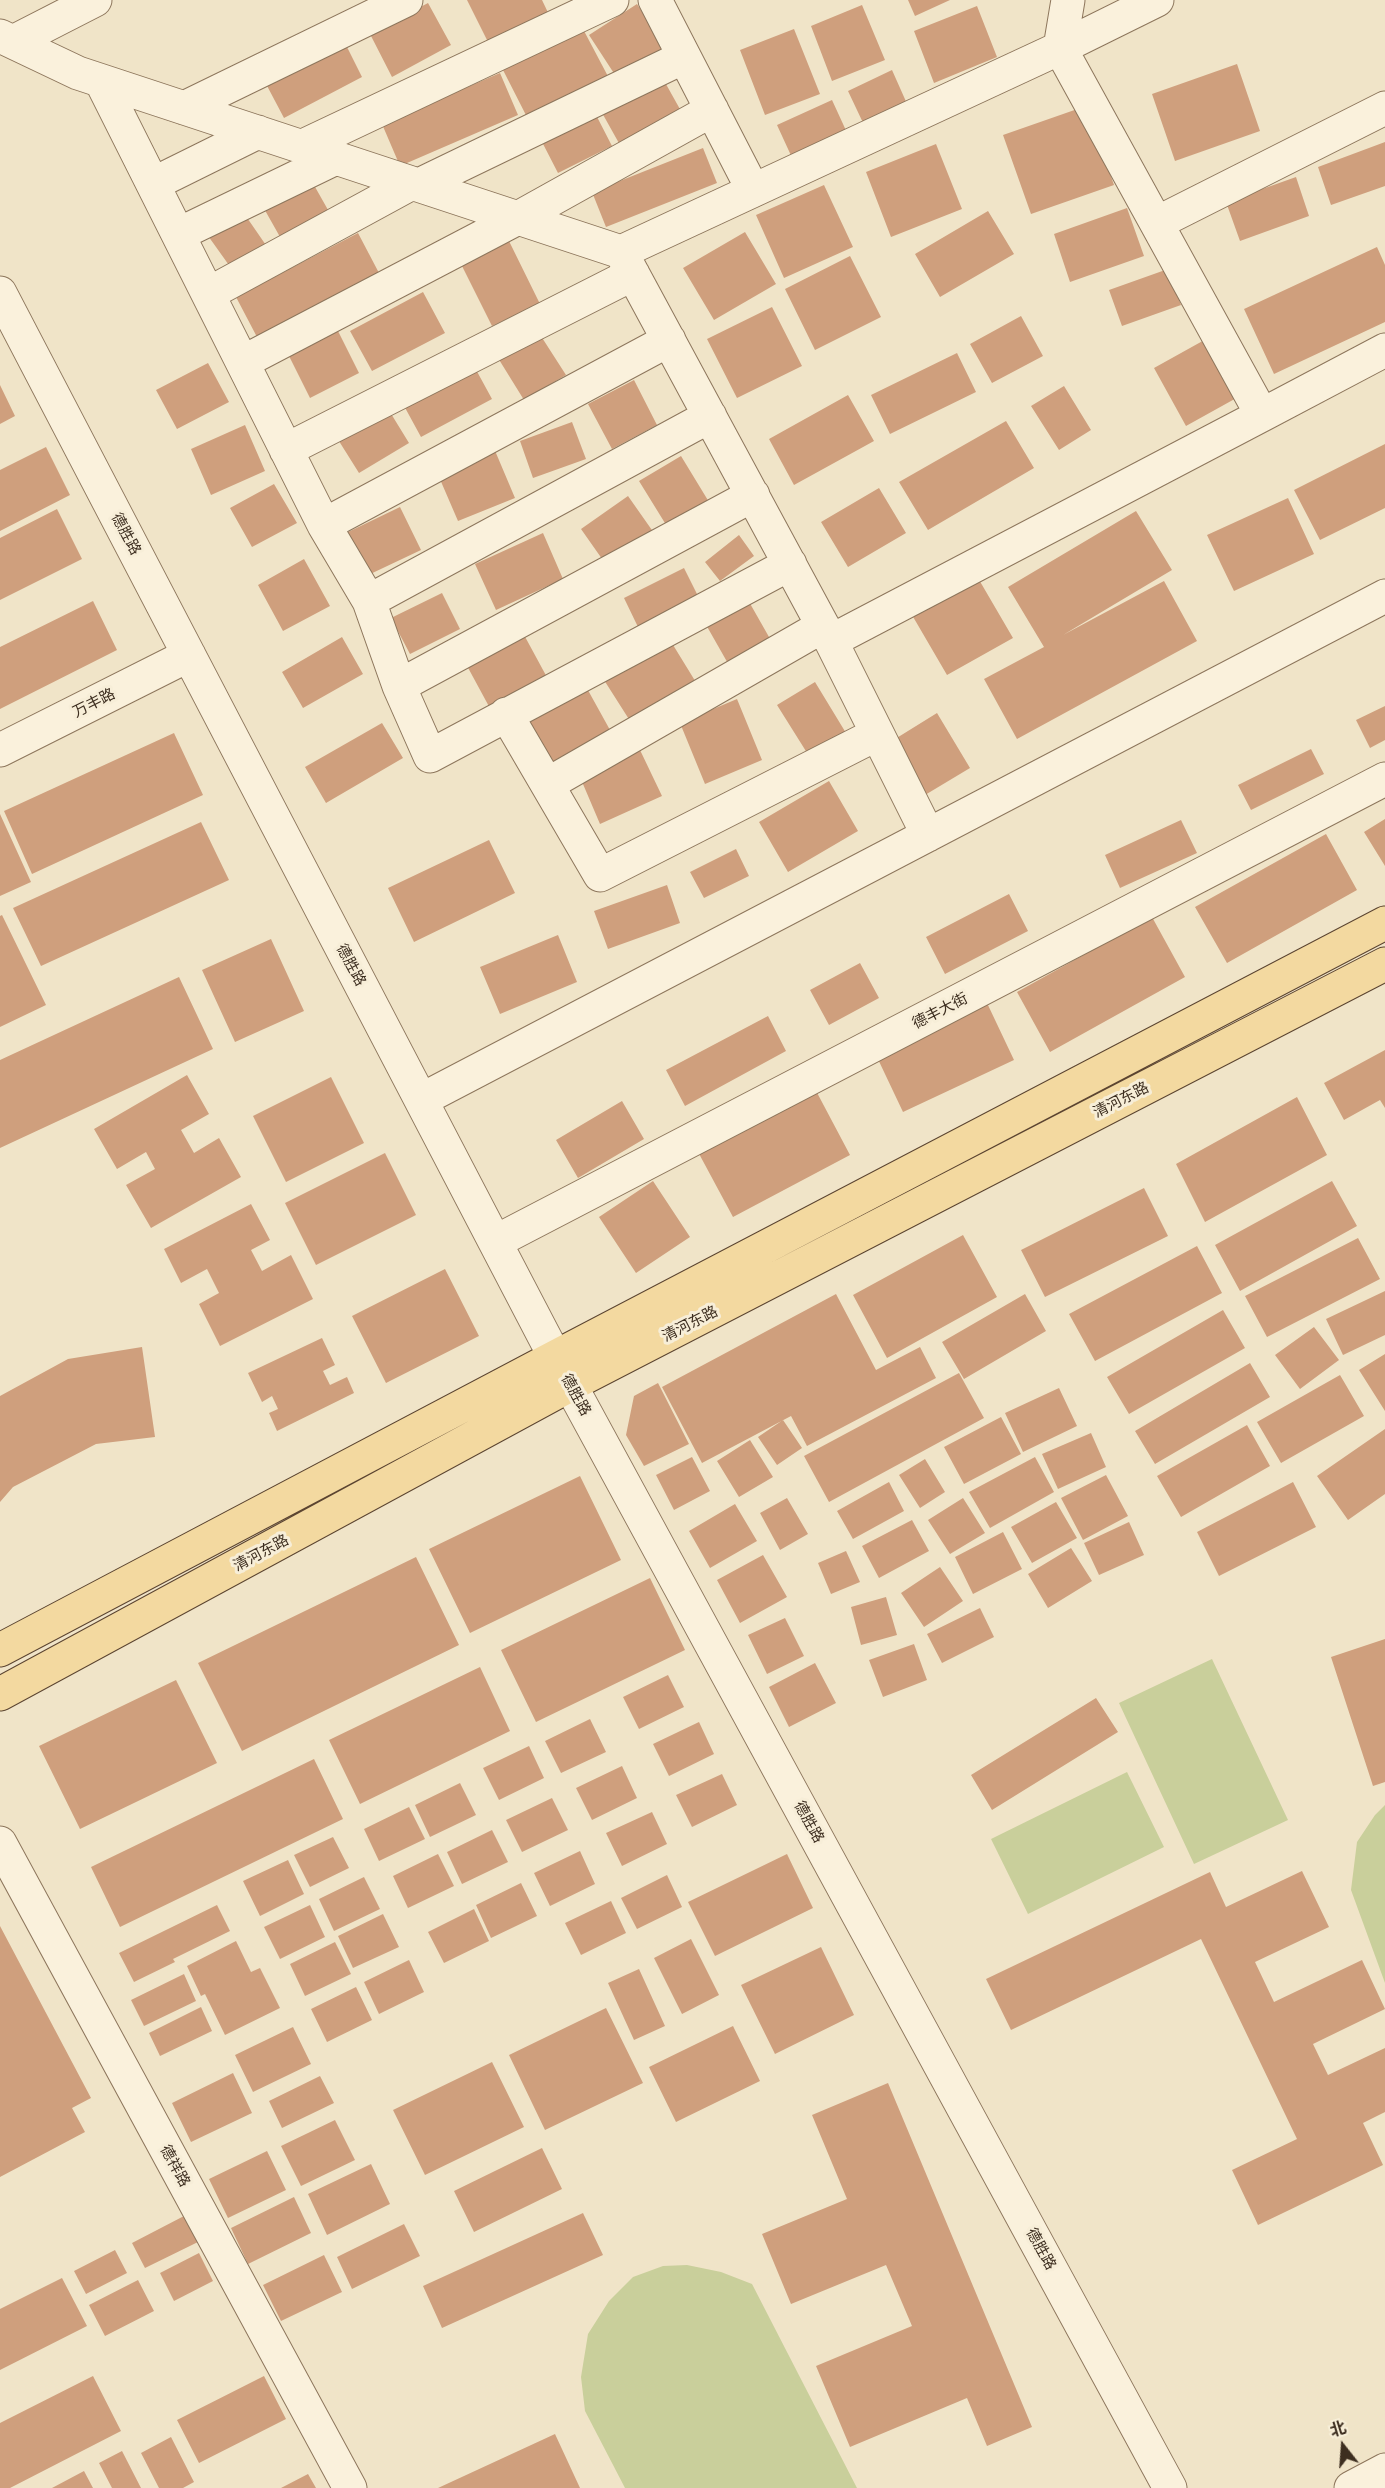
<!DOCTYPE html>
<meta charset="utf-8">
<style>
body{margin:0}
#map{position:relative;width:1385px;height:2488px;overflow:hidden;background:#f0e4c8;font-family:"Playfair Display","Noto Sans SC",serif}
canvas{display:block}
.north{position:absolute;left:1313px;top:2416px;width:60px;height:60px;-webkit-text-stroke:4px #f7eed8;paint-order:stroke;rotate:343deg;font-size:16px;font-weight:700;line-height:24px;text-align:center;color:#3d2e20}
.north::after{content:'';display:block;margin:auto;width:21px;height:27px;background:#3d2e20;clip-path:polygon(50% 0,100% 100%,50% 72%,0 100%)}
</style>
<div id="map">
<canvas width="1385" height="2488"></canvas>
<div class="north">北</div>
</div>
<script>
const c = document.querySelector('canvas').getContext('2d');
c.lineJoin = 'round';
function fillPath(path, color) { c.fillStyle = color; c.fill(path, 'evenodd'); }
const poly = rows => new Path2D(rows.map(r => 'M' + r).join(''));
function stroke(path, color, width, dash) { c.strokeStyle = color; c.lineWidth = width; c.lineCap = dash ? 'butt' : 'round'; c.setLineDash(dash || []); c.stroke(path); }
function write(font, color, halo, rows, align = 'center') {
  c.font = font + ' "Playfair Display","Noto Sans SC",serif'; c.lineWidth = 6; c.setLineDash([]); c.textBaseline = 'middle'; c.strokeStyle = halo; c.fillStyle = color; for (const [text, x, y, turn = 0] of rows) {
    c.save(); c.translate(x, y); c.rotate((+turn || 0) * Math.PI / 180); c.textAlign = isNaN(turn) ? turn : align; if (halo) c.strokeText(text, 0, 0); c.fillText(text, 0, 0); c.restore();
  }
}
fillPath(poly([
 [1212,1659,1288,1820,1194,1864,1119,1703],
 [1127,1772,1164,1847,1028,1914,991,1839],
 [1385,1805,1385,1983,1351,1890,1357,1842,1375,1815],
 [687,2265,721,2272,752,2284,857,2488,625,2488,585,2411,581,2377,588,2334,609,2301,633,2277,663,2266]
]), '#c9cf9b');
fillPath(poly([
 [467,0,542,0,553,23,493,52],
 [908,0,950,0,915,16],
 [428,3,451,45,392,77,370,34],
 [637,4,665,47,617,78,589,35],
 [862,5,885,60,832,81,811,26],
 [977,6,997,57,934,83,914,31],
 [583,29,611,82,530,123,503,70],
 [794,29,820,94,765,115,740,50],
 [344,41,362,77,284,118,265,82],
 [1237,64,1260,131,1175,161,1152,94],
 [892,70,908,106,865,127,848,91],
 [500,73,518,115,400,166,382,124],
 [662,77,681,111,620,145,601,111],
 [832,100,849,137,794,162,777,125],
 [1086,106,1114,185,1031,214,1003,135],
 [595,113,612,146,558,173,541,140],
 [1385,142,1385,186,1331,205,1318,167],
 [936,144,962,209,891,237,866,172],
 [703,148,717,183,606,227,592,192],
 [1296,177,1309,216,1240,241,1226,202],
 [310,178,332,217,284,244,262,205],
 [824,185,853,247,784,278,756,215],
 [1127,208,1144,256,1070,282,1054,234],
 [241,209,270,251,236,275,206,233],
 [988,211,1014,254,940,297,915,254],
 [745,232,776,284,714,320,683,268],
 [358,233,379,273,257,337,236,297],
 [508,239,540,304,492,326,460,262],
 [1377,247,1385,265,1385,322,1274,374,1244,309],
 [850,256,881,317,815,350,785,289],
 [1168,269,1181,305,1122,326,1109,290],
 [423,292,445,333,372,371,350,331],
 [772,307,802,366,737,398,707,339],
 [1021,316,1043,356,992,383,970,344],
 [335,325,359,373,310,398,286,350],
 [539,333,566,375,524,400,498,358],
 [1208,338,1240,396,1186,426,1154,368],
 [957,353,976,392,890,434,871,395],
 [468,355,492,399,421,437,397,393],
 [208,363,229,402,177,429,156,390],
 [634,380,657,425,612,449,588,404],
 [0,385,15,416,0,424],
 [1064,386,1091,430,1059,450,1031,406],
 [848,395,874,441,794,485,769,439],
 [382,399,409,443,359,473,332,430],
 [1006,421,1034,468,928,530,899,482],
 [572,422,586,459,533,478,520,441],
 [245,425,265,471,211,495,191,449],
 [1385,444,1385,508,1320,540,1294,490],
 [493,446,515,498,458,521,436,470],
 [46,447,70,495,0,531,0,470],
 [681,456,709,502,668,528,639,481],
 [274,484,297,523,252,547,230,508],
 [879,488,906,533,848,567,821,522],
 [628,496,654,533,607,566,581,529],
 [1288,498,1314,554,1234,591,1207,535],
 [400,507,421,550,364,577,344,534],
 [57,509,82,559,0,600,0,538],
 [1136,511,1172,570,1063,635,1164,581,1197,641,1017,739,984,679,1044,647,1008,587],
 [543,533,563,579,496,610,475,564],
 [739,535,754,556,720,581,705,562],
 [304,559,330,606,283,631,258,585],
 [684,568,698,596,638,627,624,598],
 [978,578,1013,638,947,675,912,615],
 [442,593,460,629,410,654,391,618],
 [748,600,773,644,730,667,705,623],
 [93,601,117,650,0,709,0,647],
 [523,633,549,681,492,712,466,664],
 [342,637,363,674,303,708,282,672],
 [670,640,697,684,632,724,604,680],
 [815,682,846,733,809,756,777,705],
 [584,683,610,730,543,767,518,719],
 [737,699,762,760,705,784,680,723],
 [1385,706,1385,740,1370,748,1356,720],
 [937,713,970,768,920,798,887,744],
 [382,723,403,758,326,803,305,767],
 [174,733,203,795,32,874,4,811],
 [1311,749,1324,774,1251,810,1238,785],
 [640,750,662,796,600,824,580,777],
 [829,781,858,831,788,872,759,822],
 [0,814,31,882,0,896],
 [1385,819,1385,866,1364,832],
 [1181,820,1197,853,1120,888,1105,855],
 [201,822,229,880,41,966,13,908],
 [1326,834,1357,890,1227,963,1195,907],
 [489,840,515,893,414,942,388,888],
 [736,849,749,876,704,898,690,872],
 [667,885,680,923,608,949,594,911],
 [1009,894,1028,931,945,974,926,937],
 [2,915,46,1005,0,1027,0,916],
 [1152,917,1185,977,1050,1052,1017,992],
 [558,935,577,982,500,1014,480,967],
 [271,939,304,1011,235,1042,202,970],
 [860,963,879,998,829,1025,810,990],
 [179,977,213,1049,0,1148,0,1060],
 [987,1003,1014,1060,903,1112,876,1055],
 [768,1016,786,1051,685,1106,666,1070],
 [1385,1050,1385,1108,1380,1100,1344,1120,1324,1083],
 [187,1075,209,1114,181,1130,194,1153,219,1138,241,1177,151,1228,126,1185,155,1169,146,1152,117,1169,94,1129],
 [331,1077,364,1143,286,1182,253,1116],
 [814,1087,850,1155,733,1217,697,1150],
 [1297,1097,1327,1155,1205,1222,1176,1164],
 [622,1101,644,1139,578,1178,556,1140],
 [385,1153,416,1215,316,1265,285,1203],
 [653,1181,690,1237,636,1273,599,1217],
 [1332,1181,1357,1226,1240,1291,1215,1245],
 [1144,1188,1168,1236,1045,1297,1021,1250],
 [251,1204,270,1240,251,1250,262,1271,291,1255,313,1299,220,1346,199,1304,219,1293,207,1269,181,1283,164,1249],
 [963,1235,997,1297,887,1358,853,1295],
 [1358,1238,1380,1279,1267,1337,1245,1296],
 [1197,1246,1222,1293,1095,1361,1069,1314],
 [445,1269,479,1336,386,1383,352,1316],
 [1385,1291,1385,1335,1343,1355,1326,1319],
 [836,1294,876,1370,920,1347,936,1378,807,1446,791,1416,702,1463,662,1387],
 [1025,1294,1046,1331,964,1379,942,1342],
 [1223,1310,1245,1348,1129,1414,1107,1377],
 [1314,1327,1339,1360,1300,1389,1275,1355],
 [322,1338,335,1365,323,1371,330,1385,347,1377,354,1393,277,1431,269,1413,278,1409,272,1396,262,1402,248,1373],
 [142,1347,155,1437,96,1444,13,1487,0,1502,0,1396,68,1359],
 [1385,1354,1385,1411,1359,1370],
 [1250,1363,1270,1397,1155,1464,1135,1431],
 [959,1373,984,1418,829,1502,804,1456],
 [1340,1375,1364,1416,1281,1463,1257,1422],
 [658,1383,689,1444,644,1466,626,1435,634,1396],
 [1059,1388,1077,1426,1023,1452,1005,1413],
 [1001,1417,1021,1454,964,1484,944,1447],
 [783,1420,802,1448,777,1465,758,1437],
 [1247,1425,1270,1466,1181,1517,1157,1476],
 [1385,1429,1385,1494,1348,1520,1317,1476],
 [1091,1433,1106,1467,1058,1489,1042,1454],
 [750,1440,773,1477,739,1497,717,1461],
 [692,1457,710,1491,674,1510,656,1475],
 [1035,1457,1054,1492,990,1528,969,1492],
 [925,1459,945,1492,920,1508,899,1475],
 [1106,1475,1128,1516,1083,1540,1061,1498],
 [580,1476,621,1560,470,1633,429,1549],
 [889,1482,904,1511,853,1539,837,1511],
 [1293,1482,1316,1527,1219,1576,1197,1532],
 [787,1498,808,1534,780,1550,760,1513],
 [963,1498,985,1533,950,1554,928,1520],
 [1056,1502,1077,1538,1032,1563,1011,1527],
 [735,1504,757,1541,710,1568,689,1531],
 [912,1520,929,1551,879,1578,862,1546],
 [1129,1522,1144,1555,1099,1575,1084,1543],
 [1003,1532,1022,1569,973,1594,955,1557],
 [1071,1548,1092,1581,1048,1608,1028,1574],
 [846,1551,860,1582,831,1594,818,1563],
 [763,1555,787,1597,740,1623,717,1580],
 [416,1557,459,1645,242,1751,198,1663],
 [940,1567,963,1601,924,1627,901,1593],
 [650,1578,685,1650,536,1722,501,1650],
 [886,1597,897,1635,861,1645,851,1607],
 [980,1608,994,1637,942,1663,927,1634],
 [785,1618,804,1656,767,1674,748,1635],
 [1385,1639,1385,1782,1373,1786,1331,1657],
 [914,1644,927,1680,883,1697,869,1660],
 [815,1663,836,1703,789,1727,769,1687],
 [480,1667,510,1731,360,1804,329,1740],
 [668,1675,684,1707,639,1729,623,1697],
 [176,1680,217,1763,80,1829,39,1746],
 [1096,1698,1118,1732,992,1810,971,1775],
 [590,1719,606,1752,561,1773,545,1741],
 [699,1722,714,1754,669,1776,653,1744],
 [529,1746,544,1778,499,1800,483,1768],
 [314,1759,343,1819,120,1927,91,1867],
 [622,1766,637,1798,592,1820,576,1788],
 [722,1774,737,1805,692,1827,676,1795],
 [460,1783,476,1815,430,1837,415,1805],
 [552,1798,568,1830,522,1852,506,1820],
 [409,1807,425,1839,379,1861,364,1829],
 [652,1812,667,1844,622,1866,606,1833],
 [492,1830,508,1862,462,1884,447,1852],
 [333,1837,349,1868,310,1887,294,1855],
 [580,1851,595,1884,550,1906,534,1873],
 [438,1854,454,1886,408,1908,393,1876],
 [787,1854,813,1908,715,1956,688,1902],
 [288,1860,304,1894,260,1916,243,1881],
 [1302,1871,1329,1927,1255,1962,1274,2002,1362,1960,1385,2009,1313,2044,1328,2075,1385,2048,1385,2112,1363,2123,1383,2165,1258,2225,1232,2170,1297,2139,1201,1939,1011,2030,986,1979,1210,1872,1226,1907],
 [667,1875,682,1907,637,1929,621,1898],
 [364,1877,380,1909,334,1931,319,1899],
 [521,1883,537,1916,491,1938,476,1905],
 [611,1901,626,1933,581,1955,565,1923],
 [217,1905,230,1931,173,1959,175,1962,134,1982,119,1953],
 [310,1905,325,1937,280,1959,264,1927],
 [474,1909,489,1941,444,1963,428,1932],
 [383,1914,399,1947,353,1968,338,1936],
 [0,1926,91,2098,72,2108,85,2132,0,2177],
 [691,1939,719,1995,682,2014,654,1958],
 [236,1941,251,1972,260,1968,280,2008,225,2035,205,1994,201,1996,187,1966],
 [335,1942,351,1974,305,1996,290,1964],
 [821,1947,854,2015,775,2054,741,1985],
 [409,1960,424,1992,379,2014,364,1982],
 [639,1969,665,2026,634,2040,608,1983],
 [184,1974,196,2001,144,2026,131,2000],
 [356,1987,372,2020,327,2042,311,2009],
 [201,2007,212,2031,160,2056,149,2033],
 [606,2008,643,2083,545,2130,509,2055],
 [733,2026,760,2081,676,2122,649,2067],
 [293,2027,311,2064,253,2092,235,2055],
 [492,2062,524,2127,425,2175,393,2110],
 [233,2073,252,2113,191,2142,172,2103],
 [320,2076,334,2103,282,2128,269,2101],
 [888,2083,1032,2427,987,2446,967,2398,850,2447,816,2366,912,2326,886,2265,791,2304,762,2234,847,2199,812,2115],
 [335,2120,355,2160,301,2186,281,2146],
 [542,2148,562,2189,474,2232,454,2191],
 [267,2151,286,2190,228,2218,209,2179],
 [371,2164,390,2204,327,2235,308,2194],
 [294,2197,311,2233,248,2264,231,2228],
 [583,2213,603,2255,442,2328,423,2286],
 [184,2216,198,2242,145,2268,132,2243],
 [404,2224,420,2256,352,2289,337,2257],
 [115,2250,127,2273,86,2294,74,2271],
 [199,2253,213,2281,174,2301,160,2273],
 [324,2255,342,2292,281,2321,263,2285],
 [62,2278,87,2326,0,2370,0,2309],
 [138,2280,154,2311,105,2336,89,2305],
 [93,2376,121,2431,10,2488,0,2488,0,2423],
 [264,2376,286,2419,199,2463,177,2420],
 [555,2434,580,2488,438,2488],
 [171,2437,194,2482,183,2488,159,2488,141,2453],
 [122,2451,141,2488,112,2488,99,2463],
 [84,2471,93,2488,52,2488],
 [308,2474,316,2488,281,2488]
]), '#cf9f7d');
const minor = poly([
 [655,0,753,190],
 [0,36,78,73,621,252,831,641,928,835],
 [13,42,95,0],
 [101,81,324,525,369,601,399,686,430,756,790,564],
 [184,108,406,0],
 [301,147,612,0],
 [153,184,258,132],
 [419,185,684,57],
 [1157,223,1385,108],
 [179,234,336,158],
 [621,252,1060,48,1068,0],
 [0,293,555,1357,1170,2488],
 [208,294,412,183],
 [243,362,518,218,712,110],
 [1262,415,1385,350],
 [286,450,633,274],
 [324,525,669,340],
 [369,601,710,416],
 [831,641,1262,415,1060,48,1157,0],
 [399,686,753,495],
 [506,714,600,875,877,734],
 [0,750,189,655],
 [548,784,823,626],
 [421,1100,1385,596],
 [495,1242,1385,779],
 [0,1843,350,2488],
 [1351,2488,1385,2470]
]);
const major = poly([
 [0,1650,555,1357,1385,923],
 [0,1694,570,1385,1385,964]
]);
stroke(minor, '#8d765c', 35);
stroke(major, '#5b4430', 35);
stroke(minor, '#faf1dc', 33);
stroke(major, '#f3d9a0', 33);
write('15px', '#3d2e20', '#f7eed8', [
 ["德胜路",126,534,62],
 ["万丰路",94,703,-27],
 ["德胜路",351,965,62],
 ["德丰大街",940,1011,-27],
 ["清河东路",1121,1100,-27],
 ["清河东路",690,1324,-27],
 ["德胜路",576,1395,61],
 ["清河东路",261,1553,-28],
 ["德胜路",809,1822,61],
 ["德祥路",175,2166,61],
 ["德胜路",1041,2249,61]
]);
</script>
